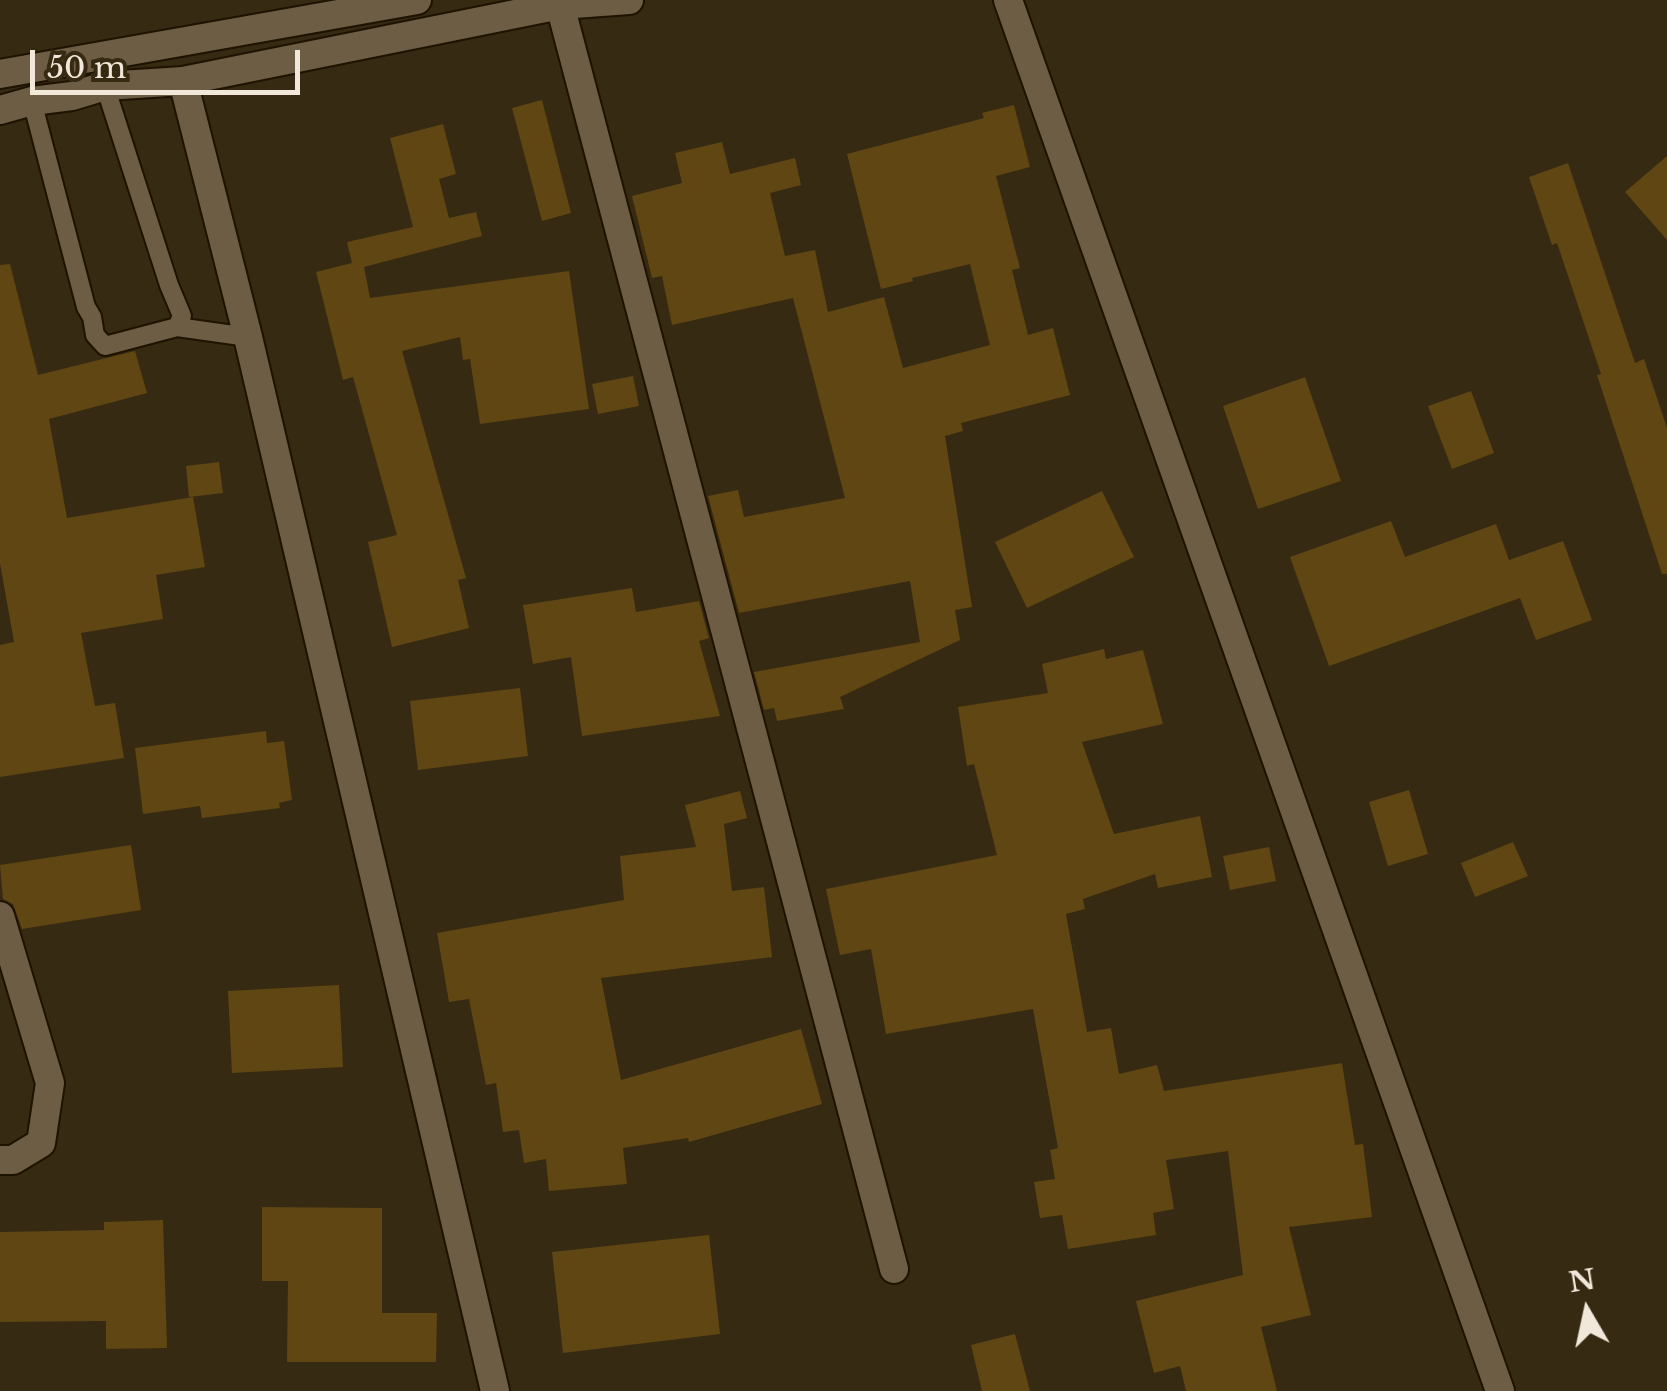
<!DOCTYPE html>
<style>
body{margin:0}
#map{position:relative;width:1667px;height:1391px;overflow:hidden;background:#372a12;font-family:"Libre Baskerville",serif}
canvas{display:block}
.north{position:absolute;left:1537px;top:1261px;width:100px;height:100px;-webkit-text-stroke:8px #372a12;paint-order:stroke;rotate:351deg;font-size:28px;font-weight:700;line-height:40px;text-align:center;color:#f1e8da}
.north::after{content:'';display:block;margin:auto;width:35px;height:45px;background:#f1e8da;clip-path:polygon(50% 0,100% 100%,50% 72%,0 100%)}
.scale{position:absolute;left:30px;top:50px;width:270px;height:45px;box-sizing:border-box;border:5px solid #f1e8da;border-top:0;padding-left:12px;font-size:30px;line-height:35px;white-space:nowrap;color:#f1e8da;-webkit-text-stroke:8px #372a12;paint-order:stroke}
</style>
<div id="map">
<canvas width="1667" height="1391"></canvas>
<div class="north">N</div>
<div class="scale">50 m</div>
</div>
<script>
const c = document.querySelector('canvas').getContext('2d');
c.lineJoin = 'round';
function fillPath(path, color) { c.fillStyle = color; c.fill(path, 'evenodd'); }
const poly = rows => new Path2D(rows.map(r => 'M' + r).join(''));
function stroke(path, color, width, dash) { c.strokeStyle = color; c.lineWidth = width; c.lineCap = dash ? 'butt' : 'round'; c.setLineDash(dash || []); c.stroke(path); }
fillPath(poly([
 [542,100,571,213,542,221,512,108],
 [1014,105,1030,167,996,176,1020,268,1012,270,1028,335,1053,328,1070,395,961,423,963,431,945,436,972,607,955,610,960,640,840,697,844,709,777,721,774,708,764,710,754,672,920,642,910,581,739,613,708,496,738,490,744,517,845,498,793,298,672,325,662,276,652,278,632,196,682,183,675,153,722,142,730,174,795,158,801,185,770,193,785,256,815,250,828,312,884,297,903,368,990,345,970,264,912,278,913,281,881,289,847,154,984,118,982,113],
 [443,124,456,174,439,179,449,218,476,212,482,236,364,267,370,298,569,271,589,409,480,424,470,359,463,360,460,337,402,351,466,578,458,580,469,628,392,647,368,542,397,535,353,377,343,380,316,272,352,263,347,242,413,227,390,138],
 [1667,156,1667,240,1625,192],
 [1568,163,1635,363,1644,359,1667,428,1667,574,1662,574,1597,375,1601,374,1557,243,1552,245,1529,177],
 [10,264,38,375,135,351,147,393,49,419,67,518,193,497,205,567,156,575,163,619,81,633,95,706,115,703,124,758,0,777,0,645,14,642,0,563,0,265],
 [633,376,639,406,598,414,592,384],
 [1305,377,1341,481,1258,509,1223,406],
 [1471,391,1494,453,1452,469,1428,406],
 [219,462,223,493,189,497,186,466],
 [1102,491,1134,557,1027,608,995,542],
 [1391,521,1405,557,1496,524,1509,560,1563,541,1592,620,1536,640,1520,598,1329,666,1290,557],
 [632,588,636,612,699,601,709,638,699,641,720,716,582,736,571,657,533,664,523,605],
 [1104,649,1106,659,1143,650,1163,724,1082,742,1114,834,1200,816,1212,877,1158,888,1155,874,1083,899,1085,909,1066,914,1087,1032,1111,1028,1119,1074,1157,1065,1164,1091,1342,1063,1355,1145,1363,1144,1372,1217,1289,1227,1311,1315,1261,1327,1277,1391,1186,1391,1180,1366,1154,1373,1136,1301,1243,1275,1228,1151,1166,1160,1174,1209,1153,1213,1156,1235,1068,1249,1062,1215,1040,1218,1034,1182,1055,1179,1050,1150,1058,1148,1033,1009,886,1034,871,949,840,955,826,889,997,855,974,764,967,766,958,707,1048,693,1042,664],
 [520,688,528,756,418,770,410,701],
 [266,731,267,743,284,741,292,800,279,803,280,808,202,818,200,806,143,814,135,748],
 [1409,790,1428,854,1388,866,1369,802],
 [740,791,747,818,724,824,732,891,764,887,772,957,601,978,621,1080,801,1029,822,1104,689,1142,688,1138,623,1148,627,1184,549,1191,546,1159,524,1163,519,1130,503,1132,496,1083,486,1085,469,999,449,1002,437,933,624,900,620,856,696,847,685,805],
 [1513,842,1528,876,1475,897,1461,863],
 [131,845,141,910,22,929,13,904,3,899,0,865],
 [1269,847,1276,881,1230,890,1223,856],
 [339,985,343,1067,232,1073,228,991],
 [262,1207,382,1208,382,1313,437,1313,436,1362,287,1362,288,1281,262,1281],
 [163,1220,167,1348,106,1349,106,1321,0,1322,0,1232,104,1230,104,1222],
 [709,1235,720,1334,563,1353,552,1252],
 [1015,1334,1030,1391,982,1391,971,1345]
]), '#5f4613');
const service = poly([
 [32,101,86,307,92,317,95,335,105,346,177,327,182,316,169,285,105,86],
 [177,327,248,337]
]);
const minor = poly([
 [1008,0,1500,1391],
 [560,5,894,1269],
 [183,81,248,337,495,1391],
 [0,916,50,1083,41,1143,13,1160,0,1160]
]);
const tertiary = poly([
 [0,74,417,0],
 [0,110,32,101,72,96,105,86,183,81,560,5,629,0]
]);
stroke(service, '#1e1200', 22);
stroke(minor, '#1e1200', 32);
stroke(tertiary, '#1e1200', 32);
stroke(service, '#6c5d44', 18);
stroke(minor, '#6c5d44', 28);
stroke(tertiary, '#6c5d44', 28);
</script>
